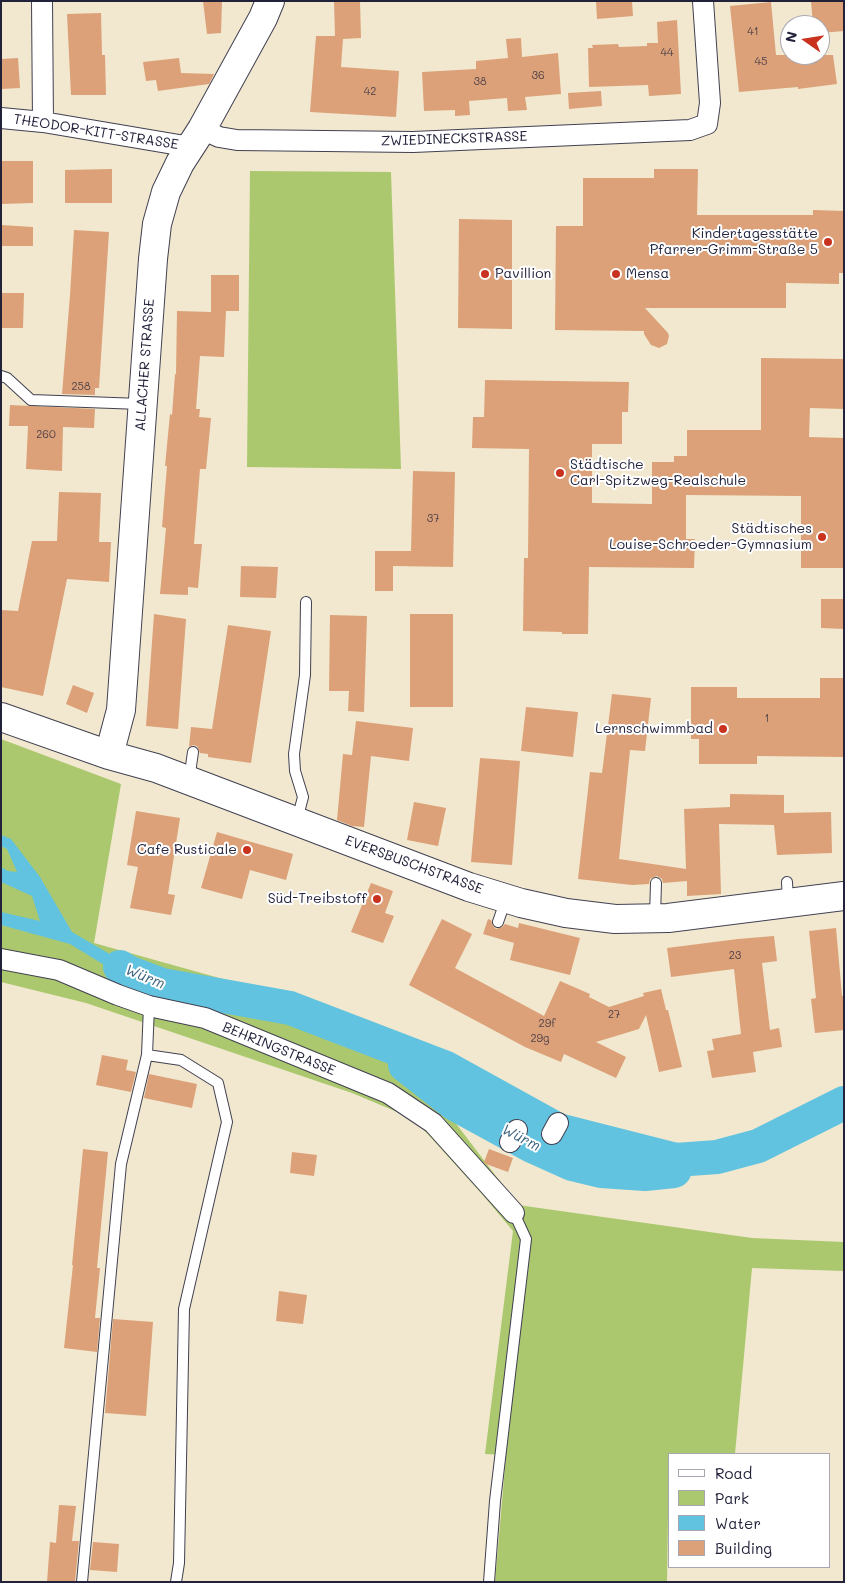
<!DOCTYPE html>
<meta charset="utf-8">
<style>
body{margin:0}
#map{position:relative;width:845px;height:1583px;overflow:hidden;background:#f1e8cf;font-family:Mali,sans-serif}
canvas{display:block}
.frame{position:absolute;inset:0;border:2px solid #22223b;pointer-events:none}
.legend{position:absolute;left:668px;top:1453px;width:162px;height:115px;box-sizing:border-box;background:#fff;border:1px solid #a7a7b1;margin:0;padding:6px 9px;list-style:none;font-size:15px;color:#22223b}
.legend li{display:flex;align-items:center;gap:10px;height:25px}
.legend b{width:25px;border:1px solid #a7a7b1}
.north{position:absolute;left:780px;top:15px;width:50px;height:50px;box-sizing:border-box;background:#fff;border:1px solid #a7a7b1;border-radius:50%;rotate:283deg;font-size:14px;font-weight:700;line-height:20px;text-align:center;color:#22223b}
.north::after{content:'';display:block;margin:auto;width:18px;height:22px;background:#c8321e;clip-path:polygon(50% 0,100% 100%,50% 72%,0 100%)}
</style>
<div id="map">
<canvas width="845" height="1583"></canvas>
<div class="frame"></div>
<ul class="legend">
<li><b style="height:6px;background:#fff"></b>Road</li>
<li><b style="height:14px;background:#abc86f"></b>Park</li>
<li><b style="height:14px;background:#61c3df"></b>Water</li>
<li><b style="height:14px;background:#dca178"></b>Building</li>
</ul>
<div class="north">N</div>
</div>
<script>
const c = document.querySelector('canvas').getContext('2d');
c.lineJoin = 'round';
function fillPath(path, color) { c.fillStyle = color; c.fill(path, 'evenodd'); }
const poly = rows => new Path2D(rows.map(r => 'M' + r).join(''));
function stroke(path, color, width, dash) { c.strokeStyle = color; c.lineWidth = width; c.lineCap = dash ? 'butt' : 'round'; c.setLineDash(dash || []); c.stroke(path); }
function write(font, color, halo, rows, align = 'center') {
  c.font = font + ' Mali,sans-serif'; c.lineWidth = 4; c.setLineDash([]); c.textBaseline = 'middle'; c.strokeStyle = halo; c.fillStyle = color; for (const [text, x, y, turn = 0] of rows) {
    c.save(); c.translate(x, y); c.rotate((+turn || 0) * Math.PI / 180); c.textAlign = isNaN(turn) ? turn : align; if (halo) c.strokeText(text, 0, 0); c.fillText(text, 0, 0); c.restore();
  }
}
fillPath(poly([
 [250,171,391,172,401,469,247,467],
 [1,739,121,784,94,943,291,998,443,1063,435,1096,518,1205,752,1238,844,1242,844,1271,752,1268,735,1454,669,1454,667,1582,495,1582,506,1455,485,1454,513,1231,481,1193,414,1119,352,1093,86,1003,1,982]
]), '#abc86f');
fillPath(poly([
 [1,835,11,839,40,877,72,932,132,967,164,983,163,988,127,979,70,944,1,925,1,912,40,921,32,896,1,882,1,867,8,871,17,872,7,849,1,846]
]), '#61c3df');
stroke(poly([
 [120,967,130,973,162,985,290,1008,444,1067,558,1130,676,1160,717,1157,758,1146,844,1103],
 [405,1065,455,1104,532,1146,572,1164,601,1171,645,1174,674,1171,675,1170]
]), '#61c3df', 34);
fillPath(poly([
 [203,1,222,1,221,33,207,34],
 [334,1,360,1,361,38,343,39,341,67,399,71,396,117,310,112,316,36,335,36],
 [596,1,632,1,633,16,597,19],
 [811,1,844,1,844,31,820,33,820,25,813,25],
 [771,2,776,55,833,55,837,84,798,89,798,87,739,92,730,6],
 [101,13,102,55,105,55,106,95,71,95,67,14],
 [677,20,681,94,649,96,648,85,589,87,588,48,593,48,592,45,618,44,619,47,647,46,647,43,658,43,657,22],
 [521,38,522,57,558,53,561,94,525,97,527,110,508,111,507,98,469,101,470,115,455,116,455,110,424,111,422,72,476,69,476,61,508,58,506,39],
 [18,58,20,88,1,89,1,59],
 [179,58,181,73,214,74,209,84,158,91,156,80,146,81,143,62],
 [601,91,602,106,569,109,568,93],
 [1,161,33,161,33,203,1,204],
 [112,169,112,203,65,203,65,170],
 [654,169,698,169,697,215,813,215,813,210,844,211,844,273,839,273,839,284,786,283,786,308,645,308,668,333,669,336,667,344,659,348,651,345,644,334,644,331,555,330,556,226,583,226,583,178,654,178],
 [459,219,512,220,512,329,458,328],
 [1,225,33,227,33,246,1,246],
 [74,230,109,232,99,388,95,388,95,395,62,394,70,295],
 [211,275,239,275,239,311,226,311,224,357,200,356,196,409,200,409,199,417,211,418,206,469,200,469,194,544,202,544,198,588,188,587,188,595,160,594,166,528,162,527,167,466,165,466,170,414,172,415,175,374,176,374,177,311,211,312],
 [1,293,24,293,23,328,1,328],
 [761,358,844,359,844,409,810,408,809,437,844,438,844,568,801,568,801,496,686,495,686,539,695,539,694,568,589,567,588,634,562,634,562,632,523,631,524,558,528,558,529,449,472,448,473,417,484,417,485,380,629,382,628,412,622,412,622,444,592,444,592,503,652,504,652,462,674,462,674,456,687,456,687,430,761,430],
 [10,405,95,409,94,428,63,427,62,471,26,469,28,426,9,426],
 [413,471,455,472,453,567,393,566,393,591,375,591,375,551,411,551],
 [59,492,101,493,99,542,111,542,109,582,67,579,43,696,1,687,1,610,18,611,32,541,57,541],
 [241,566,278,567,276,598,240,597],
 [821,599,844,599,844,629,821,628],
 [154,614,186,619,178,729,146,726],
 [410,614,453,614,453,707,410,707],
 [330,615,367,616,364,712,348,711,349,691,329,691],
 [228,625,271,631,251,763,208,757,208,754,200,753,197,746,193,745,189,747,191,727,212,729],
 [820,678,844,678,844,757,757,756,757,764,699,764,699,739,691,739,691,687,737,687,737,698,820,698],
 [73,685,94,693,87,713,66,704],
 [612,694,651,698,645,751,630,750,619,859,686,869,684,809,730,807,730,794,784,795,784,813,831,812,832,853,777,855,774,825,719,824,721,894,687,896,687,881,663,883,662,879,657,876,650,879,649,884,632,885,578,879,590,772,602,773],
 [526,707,578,712,573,757,521,751],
 [356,721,413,728,409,761,371,756,364,827,352,826,337,820,343,754,352,755],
 [480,758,520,761,512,865,471,862],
 [414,802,446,808,438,846,407,840],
 [136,811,180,818,168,894,175,895,171,915,130,908,138,867,127,865],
 [217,832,293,854,286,880,250,870,242,899,201,888],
 [371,883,393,891,385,913,394,916,383,943,351,932],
 [442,919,472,934,455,968,544,1016,560,981,590,994,589,997,609,1007,644,996,643,993,661,989,666,1010,668,1010,682,1067,659,1072,646,1015,639,1029,596,1042,626,1057,616,1078,564,1054,561,1062,525,1047,409,985],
 [488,919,491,920,493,926,496,929,502,927,505,924,518,928,519,923,580,938,570,975,510,960,514,943,483,934],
 [836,928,842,996,844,996,844,1030,815,1033,811,999,816,998,809,931],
 [774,936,777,961,762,963,770,1030,779,1028,782,1047,753,1052,756,1072,712,1078,707,1051,714,1050,712,1039,741,1034,734,969,671,977,667,948,738,939],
 [102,1055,128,1060,126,1070,136,1072,131,1092,96,1085],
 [149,1074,197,1084,192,1108,144,1098],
 [83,1149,108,1152,97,1268,100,1268,95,1318,100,1318,97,1352,64,1348,73,1265,72,1265],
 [489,1149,513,1158,508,1172,486,1164,484,1162],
 [292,1152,317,1155,314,1176,290,1173],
 [279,1291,307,1295,303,1324,276,1321],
 [113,1319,153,1322,146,1416,105,1413],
 [59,1505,76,1506,72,1541,79,1541,75,1582,47,1582,50,1542,56,1543],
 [93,1542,119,1544,117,1572,90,1570]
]), '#dca178');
const lane = poly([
 [1,376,7,378,31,400,141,404],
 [189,780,193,752],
 [297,820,303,797,295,771,294,754,305,675,306,602],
 [787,882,788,901],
 [655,917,656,883],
 [498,922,506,899],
 [147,1055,181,1060,218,1083,227,1122,184,1309,179,1563,176,1582],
 [82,1582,121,1164,147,1055,149,1006],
 [489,1582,495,1501,526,1239,514,1213]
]);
const street = poly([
 [42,1,43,122],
 [1,118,43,122,191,147],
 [202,129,219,137,237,140,413,142,690,130,707,124,710,103,703,1],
 [1,959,59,970,118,995,149,1006,205,1018,388,1093,433,1123,514,1213],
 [552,1134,558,1123],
 [510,1142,517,1130]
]);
const secondary = poly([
 [1,717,109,755,156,768,469,887,521,903,566,913,615,919,668,918,844,896],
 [109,755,121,710,153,259,157,224,166,192,180,163,202,129,263,18,270,1]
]);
stroke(lane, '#414051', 12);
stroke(street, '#414051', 22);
stroke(secondary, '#414051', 30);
stroke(lane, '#fff', 10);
stroke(street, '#fff', 20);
stroke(secondary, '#fff', 28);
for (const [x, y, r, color] of [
 [828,242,5,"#c8321e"],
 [485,274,5,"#c8321e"],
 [616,274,5,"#c8321e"],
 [560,473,5,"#c8321e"],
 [822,537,5,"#c8321e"],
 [723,729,5,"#c8321e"],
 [247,850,5,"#c8321e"],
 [377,899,5,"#c8321e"]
]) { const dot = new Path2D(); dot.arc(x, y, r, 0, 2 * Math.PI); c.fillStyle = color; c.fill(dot); stroke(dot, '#fff', 2); }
write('11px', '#50424a', null, [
 ["41",753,32],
 ["44",667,53],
 ["45",761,62],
 ["36",538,76],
 ["38",480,82],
 ["42",370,92],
 ["258",81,387],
 ["260",46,435],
 ["37",433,519],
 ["1",767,719],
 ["23",735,956],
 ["27",614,1015],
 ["29f",547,1024],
 ["29g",540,1039]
]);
write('14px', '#22223b', '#fff', [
 ["THEODOR-KITT-STRASSE",96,132,9],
 ["ZWIEDINECKSTRASSE",454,139,-2],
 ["ALLACHER STRASSE",145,365,-86],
 ["EVERSBUSCHSTRASSE",414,865,20],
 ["BEHRINGSTRASSE",279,1049,22]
]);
write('14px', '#22223b', '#fff', [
 ["Kindertagesstätte",818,234],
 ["Pfarrer-Grimm-Straße 5",818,250],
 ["Pavillion",495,274,"left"],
 ["Mensa",626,274,"left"],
 ["Städtische",570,465,"left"],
 ["Carl-Spitzweg-Realschule",570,481,"left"],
 ["Städtisches",812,529],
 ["Louise-Schroeder-Gymnasium",812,545],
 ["Lernschwimmbad",713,729],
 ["Cafe Rusticale",237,850],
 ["Süd-Treibstoff",367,899]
], 'right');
write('italic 15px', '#3b627d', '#fff', [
 ["Würm",145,977,22],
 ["Würm",521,1138,27]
]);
</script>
